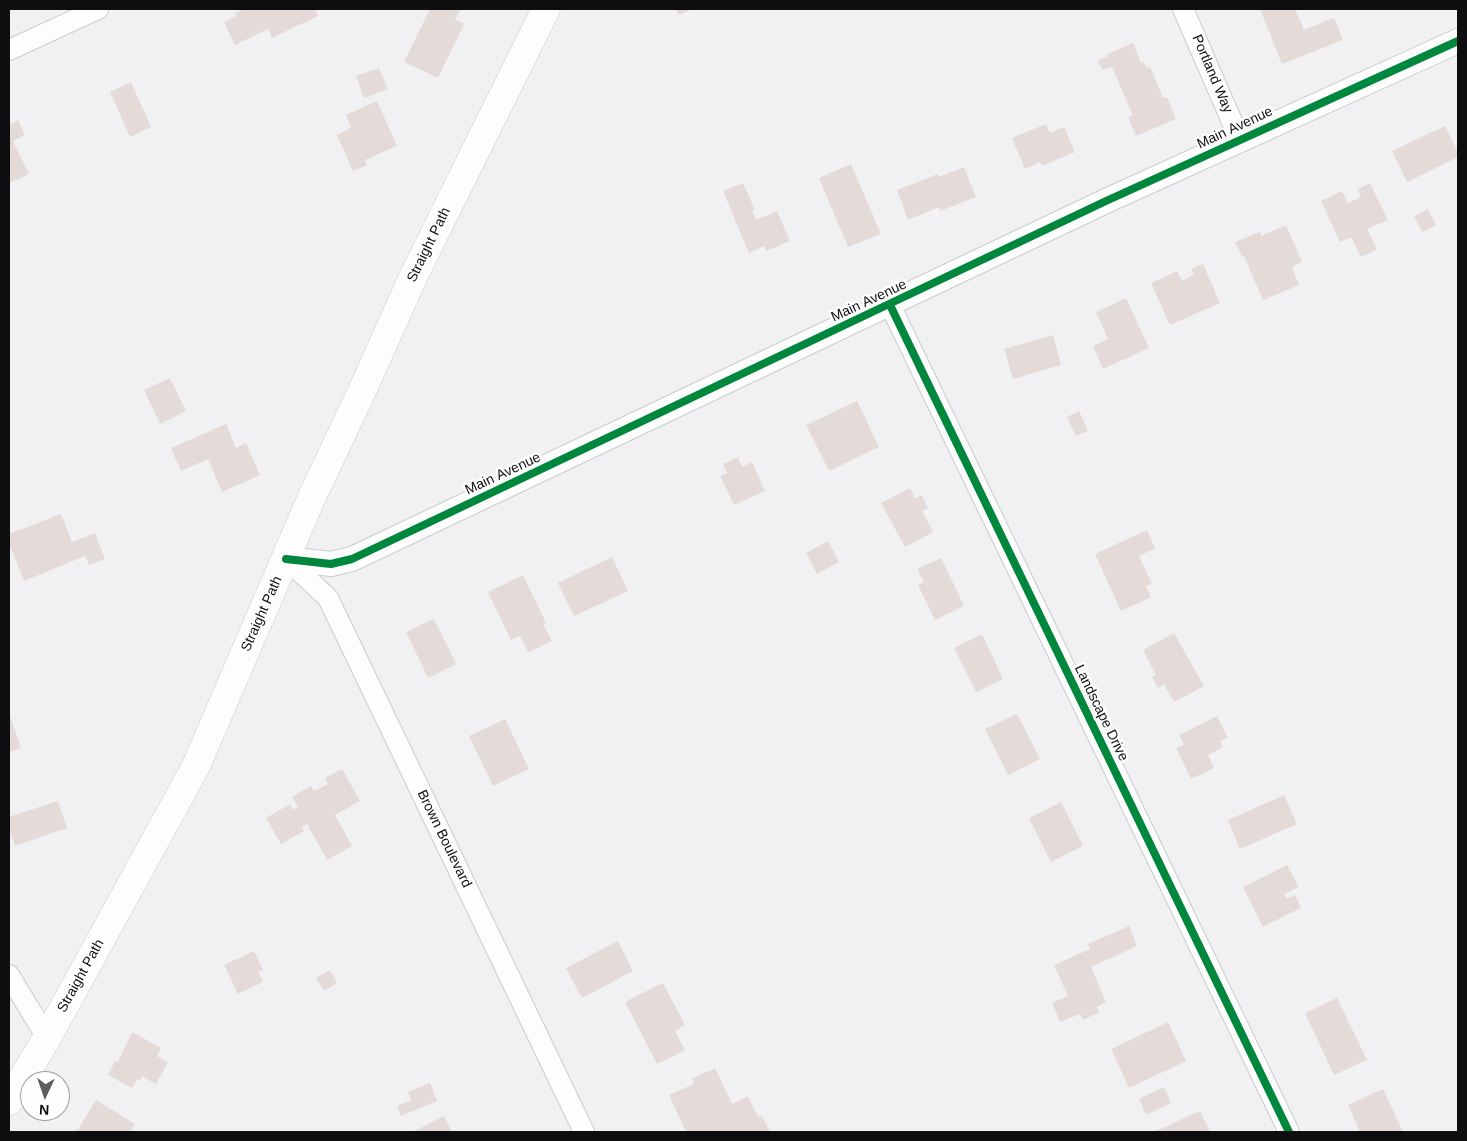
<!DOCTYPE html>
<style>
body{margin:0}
#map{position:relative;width:1467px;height:1141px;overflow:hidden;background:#f1f1f4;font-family:Arial,sans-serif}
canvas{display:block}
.frame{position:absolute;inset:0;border:10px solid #0e0e10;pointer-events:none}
.north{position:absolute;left:20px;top:1071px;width:50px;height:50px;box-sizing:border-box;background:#fefeff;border:1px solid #9e9e9f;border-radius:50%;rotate:183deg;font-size:14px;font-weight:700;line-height:20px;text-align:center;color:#0e0e10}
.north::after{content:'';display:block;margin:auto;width:18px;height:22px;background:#5d5d60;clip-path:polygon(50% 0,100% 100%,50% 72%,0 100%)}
</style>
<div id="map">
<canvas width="1467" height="1141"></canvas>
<div class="frame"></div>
<div class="north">N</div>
</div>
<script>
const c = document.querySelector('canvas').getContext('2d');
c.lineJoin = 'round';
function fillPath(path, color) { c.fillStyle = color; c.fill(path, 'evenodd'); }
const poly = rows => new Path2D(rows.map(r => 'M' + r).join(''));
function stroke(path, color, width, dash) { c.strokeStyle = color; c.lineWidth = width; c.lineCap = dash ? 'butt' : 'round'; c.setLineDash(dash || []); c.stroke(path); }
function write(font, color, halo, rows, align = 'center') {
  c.font = font + ' Arial,sans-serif'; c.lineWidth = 5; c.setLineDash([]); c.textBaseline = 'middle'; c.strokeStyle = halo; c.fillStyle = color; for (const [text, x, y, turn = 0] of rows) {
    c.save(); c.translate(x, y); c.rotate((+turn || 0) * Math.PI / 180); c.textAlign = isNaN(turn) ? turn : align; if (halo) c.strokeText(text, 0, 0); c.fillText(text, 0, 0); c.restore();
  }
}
fillPath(poly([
 [244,9,315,9,318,16,272,38,268,29,235,45,224,22,236,16,235,13],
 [430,9,461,9,455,19,464,24,438,78,404,62],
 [676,9,692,9,679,15],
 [1260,9,1295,9,1304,30,1334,18,1343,40,1282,64],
 [1133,43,1141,63,1144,62,1147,68,1150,67,1163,98,1167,97,1176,119,1136,136,1128,117,1133,116,1112,67,1102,70,1098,60,1108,56,1107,54],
 [379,68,388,89,364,98,356,76],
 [131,82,151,127,130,137,110,92],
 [377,101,397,146,365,160,367,165,353,171,337,135,351,128,346,115],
 [18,120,25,135,13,141,29,174,9,183,9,125],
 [1046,124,1050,133,1064,127,1075,152,1042,166,1040,162,1025,169,1012,138],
 [1445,126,1458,153,1458,157,1407,182,1392,151],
 [851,164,881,234,848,247,819,178],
 [964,167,976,197,940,211,939,207,908,220,897,190,938,174,939,177],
 [743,183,755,210,752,211,756,220,777,211,790,241,766,251,764,246,749,253,723,191],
 [1370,183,1388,220,1367,229,1377,249,1361,257,1351,237,1340,242,1321,201,1342,191,1348,203,1361,197,1358,189],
 [1428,209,1436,225,1422,232,1414,216],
 [1286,225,1302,262,1292,267,1299,285,1263,300,1244,256,1242,257,1235,242,1260,232,1261,236],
 [1203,264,1220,303,1170,325,1151,283,1177,271,1182,281,1194,275,1191,269],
 [1126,298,1149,348,1103,369,1093,346,1108,339,1096,312],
 [1053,335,1061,365,1013,379,1004,349],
 [170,378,186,411,160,424,144,390],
 [857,401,879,447,829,471,806,425],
 [1079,411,1088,431,1076,436,1067,417],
 [226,424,236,448,246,443,260,475,222,492,208,459,181,471,171,448],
 [738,457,742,467,752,462,765,491,734,505,720,476,727,473,723,464],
 [910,488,915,499,922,495,928,508,922,511,933,532,905,547,881,503],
 [61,514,72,542,95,533,105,559,89,565,85,556,24,581,9,543,9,534],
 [1147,530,1155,548,1139,556,1152,584,1146,586,1151,597,1121,611,1095,554],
 [828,541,839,562,817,574,806,553],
 [612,557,628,591,574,616,558,583],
 [941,558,964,606,935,620,918,585,924,582,917,569],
 [523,575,546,623,543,624,552,641,528,652,520,636,511,640,488,592],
 [434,619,456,664,428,678,406,632],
 [1174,633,1204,686,1174,702,1164,684,1158,688,1152,677,1156,675,1143,650],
 [982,634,1003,679,976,692,954,648],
 [9,713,21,748,9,752],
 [1017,714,1040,759,1008,775,985,729],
 [1217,716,1228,738,1220,741,1223,747,1208,755,1214,768,1191,779,1176,748,1184,744,1179,735],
 [505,719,529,769,493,786,469,736],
 [342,769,360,801,335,815,352,846,327,860,307,824,302,827,304,831,281,844,266,818,290,804,293,810,298,806,292,797,311,786,314,791,328,784,325,778],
 [1284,795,1297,824,1240,849,1228,820],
 [58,801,67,828,15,846,9,829,9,817],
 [1061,802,1083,846,1051,862,1029,818],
 [1287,865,1299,887,1284,894,1287,899,1295,895,1301,908,1263,927,1243,887],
 [1129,926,1137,946,1091,967,1106,1002,1097,1007,1099,1012,1083,1020,1080,1014,1060,1022,1052,1003,1068,996,1054,965,1090,949,1088,944],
 [618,941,633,971,582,998,566,968],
 [254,951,263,970,258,972,263,982,238,994,224,965],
 [330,970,337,983,324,991,316,978],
 [663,983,685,1025,675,1031,685,1050,657,1064,625,1002],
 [1337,998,1367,1060,1334,1075,1305,1013],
 [1168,1022,1186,1061,1129,1088,1111,1049],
 [132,1032,161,1048,157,1056,168,1062,156,1084,142,1076,140,1081,137,1079,132,1088,108,1075,115,1061,118,1062],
 [715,1068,732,1104,748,1096,758,1117,762,1116,770,1132,686,1132,669,1095,694,1084,692,1079],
 [430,1083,437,1101,401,1116,397,1106,411,1100,408,1092],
 [1164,1087,1171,1103,1146,1115,1139,1099],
 [1383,1089,1403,1132,1360,1132,1348,1105],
 [96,1100,135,1124,130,1132,74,1132,76,1129,77,1131],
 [1200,1111,1210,1132,1154,1132],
 [444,1116,452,1132,413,1132]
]), '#e4dad7');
const minor = poly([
 [1183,9,1240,140],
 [9,50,98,9],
 [890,305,1289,1132],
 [286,559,328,598,584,1132],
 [9,975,47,1038]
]);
const tertiary = poly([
 [286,559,331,564,352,559,1106,201,1458,41]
]);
const secondary = poly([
 [9,1101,47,1038,196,766,311,499,362,391,414,275,546,9]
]);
stroke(minor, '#ccccce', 22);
stroke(tertiary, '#ccccce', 26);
stroke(secondary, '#ccccce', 29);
stroke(minor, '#fdfdfd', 20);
stroke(tertiary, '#fdfdfd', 24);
stroke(secondary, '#fdfdfd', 28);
stroke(poly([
 [890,305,1289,1132],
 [286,559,331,564,352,559,1106,201,1458,41]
]), '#00873e', 8);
write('14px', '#0e0e10', '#fefeff', [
 ["Portland Way",1212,74,67],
 ["Main Avenue",1235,128,-25],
 ["Straight Path",429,245,-64],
 ["Main Avenue",869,301,-25],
 ["Main Avenue",503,474,-25],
 ["Straight Path",262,614,-66],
 ["Landscape Drive",1101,713,64],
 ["Brown Boulevard",444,839,64],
 ["Straight Path",81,976,-61]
]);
</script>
